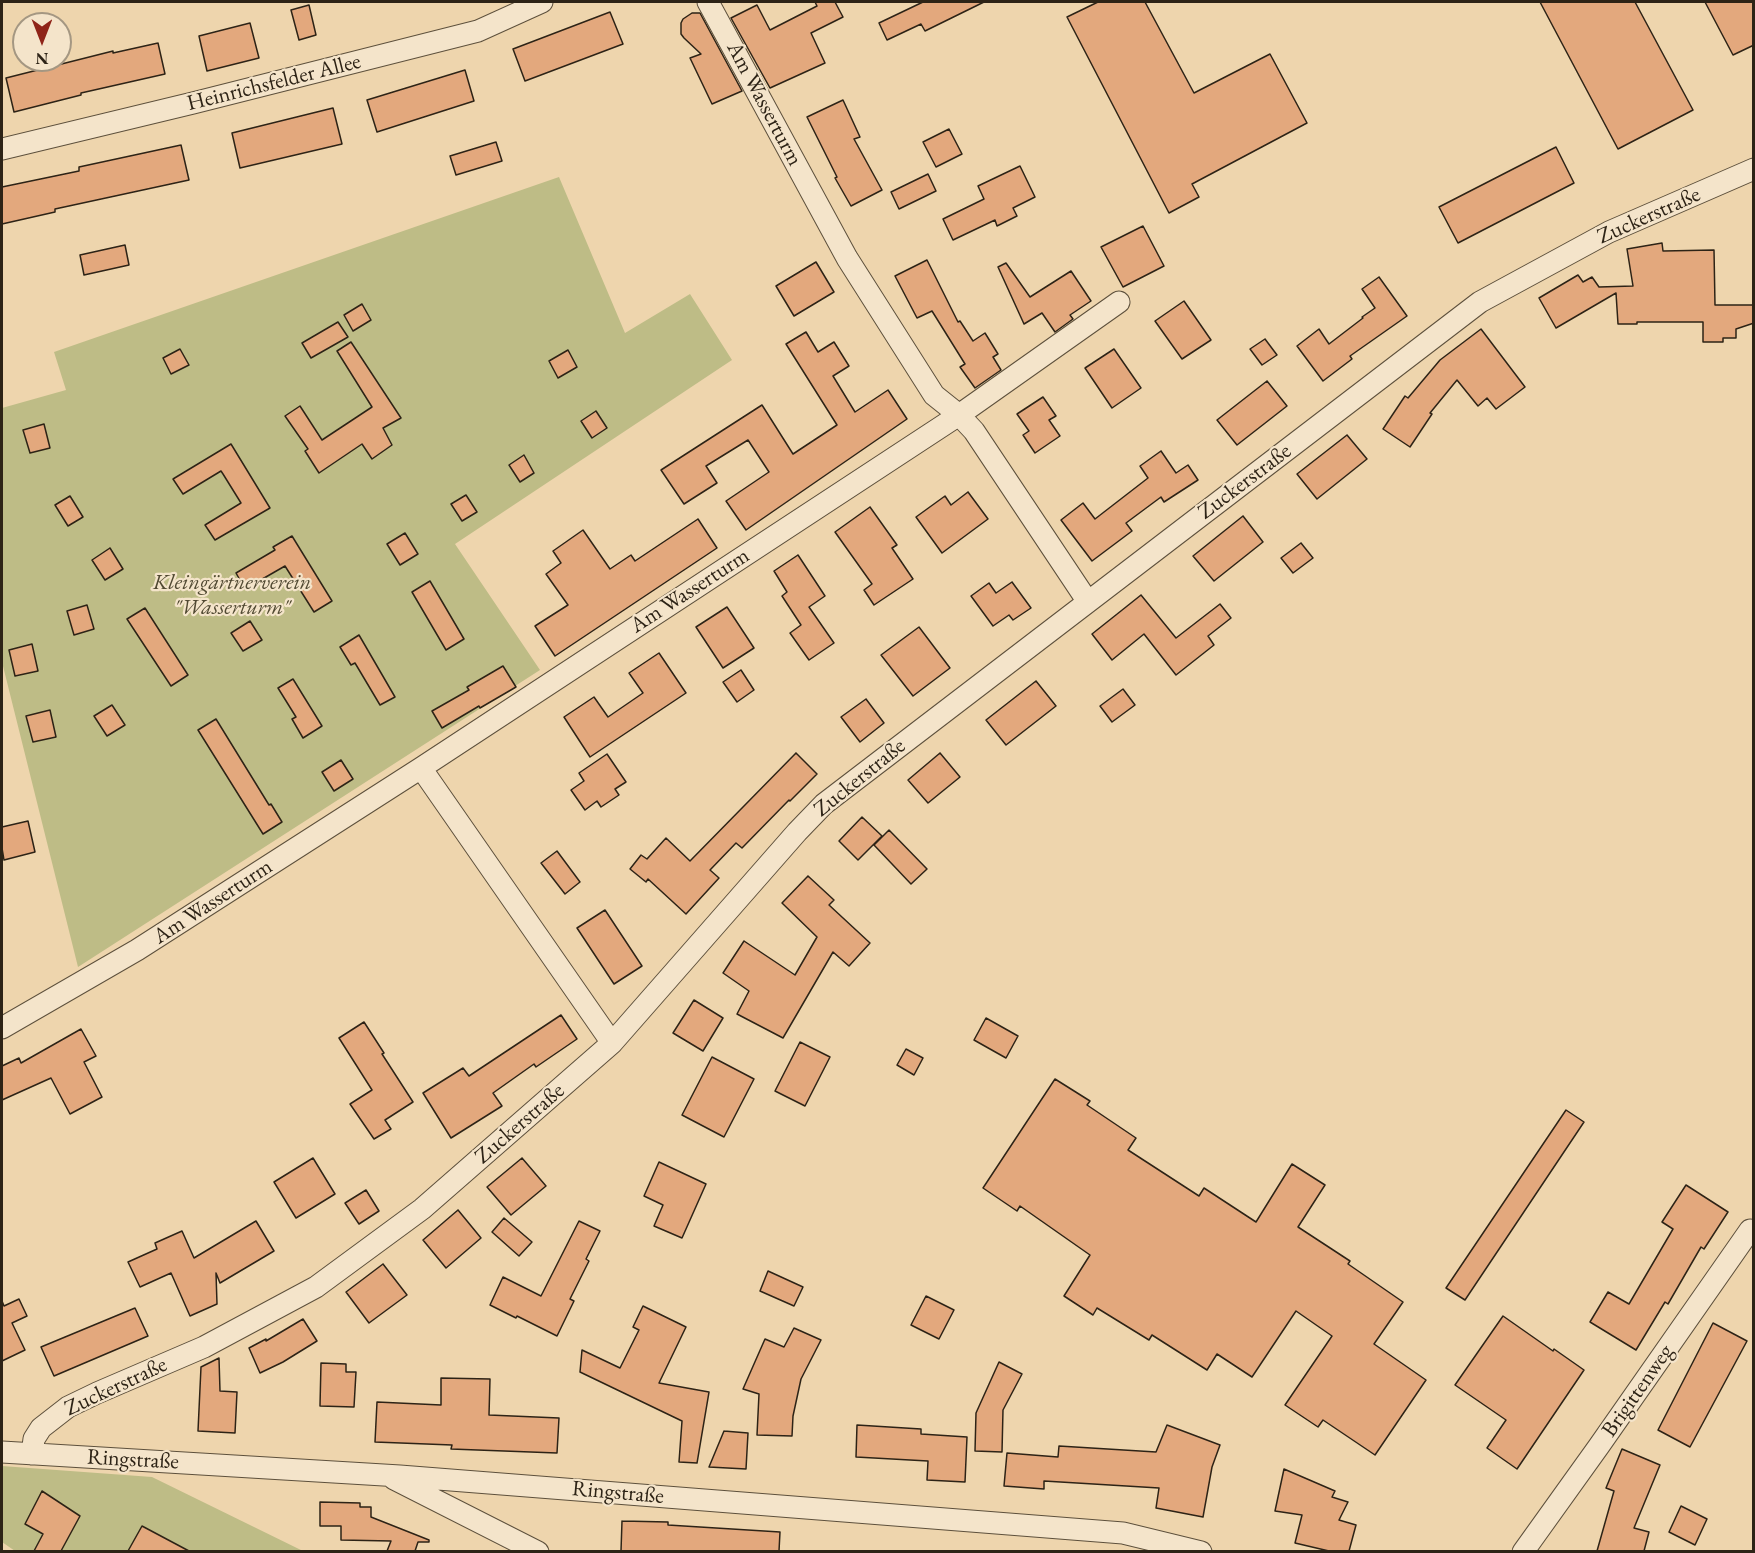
<!DOCTYPE html>
<html>
<head>
<meta charset="utf-8">
<style>
	body { margin:0 }
	#map { position:relative; width:1755px; height:1553px; overflow:hidden; background:#eed5ad; font-family:"EB Garamond",serif }
	canvas { display:block }
	.frame { position:absolute; inset:0; border:3px solid #2d2316; pointer-events:none }
	.north { position:absolute; left:12px; top:12px; width:60px; height:60px; box-sizing:border-box; background:#f4e4ca; border:2px solid #a49782; border-radius:50%; rotate:180deg; font-size:16px; font-weight:700; line-height:24px; text-align:center; color:#2d2316 }
	.north::after { content:''; display:block; margin:auto; width:21px; height:27px; background:#8f2418; clip-path:polygon(50% 0,100% 100%,50% 72%,0 100%) }
</style>
</head>
<body>
<div id="map">
<canvas width="1755" height="1553"></canvas>
<div class="frame"></div>
<div class="north">N</div>
</div>
<script>
const context = document.querySelector('canvas').getContext('2d');
context.lineJoin = 'round';
function fillPath(path, color) {
  context.fillStyle = color;
  context.fill(path, 'evenodd');
}
function poly(rows) {
  const path = new Path2D();
  for (const r of rows) {
    path.moveTo(r[0], r[1]);
    for (let i = 2; i < r.length; i += 2) path.lineTo(r[i], r[i + 1]);
  }
  return path;
}
function strokePath(path, color, width, dash) {
  context.strokeStyle = color;
  context.lineWidth = width;
  context.lineCap = dash ? 'butt' : 'round';
  context.setLineDash(dash || []);
  context.stroke(path);
}
function label(font, color, halo, rows, align = 'center') {
  context.font = font + ' "EB Garamond",serif';
  context.lineWidth = 4.5;
  context.setLineDash([]);
  context.textBaseline = 'middle';
  context.strokeStyle = halo;
  context.fillStyle = color;
  for (const [text, x, y, turn = 0] of rows) {
    context.save();
    context.translate(x, y);
    context.rotate((+turn || 0) * Math.PI / 180);
    context.textAlign = isNaN(turn) ? turn : align;
    if (halo) context.strokeText(text, 0, 0);
    context.fillText(text, 0, 0);
    context.restore();
  }
}
const green = poly([
	[559,177,625,333,690,294,732,360,455,544,540,670,78,967,2,662,2,408,66,390,54,352],
	[2,1466,152,1477,303,1551,15,1551,2,1542]
]);
const building = poly([
	[815,2,835,2,843,17,811,33,825,63,770,88,731,18,757,5,770,30,817,6,815,2],
	[923,2,984,2,925,31,921,24,887,40,879,23,923,2],
	[1098,2,1145,2,1194,93,1270,54,1307,123,1192,184,1199,197,1169,213,1067,17,1098,2],
	[1540,2,1635,2,1693,110,1618,149,1540,2],
	[1705,2,1754,2,1754,45,1733,55,1705,2],
	[309,5,316,35,299,40,291,10,309,5],
	[610,12,623,44,525,81,513,49,610,12],
	[692,13,700,13,742,91,712,104,690,58,701,54,684,38,681,34,681,23,683,19,692,13],
	[250,23,259,58,207,71,199,36,250,23],
	[158,43,165,74,81,93,81,95,14,112,6,78,113,51,113,53,158,43],
	[465,70,474,101,377,132,367,100,465,70],
	[843,100,860,137,854,139,882,190,851,206,835,178,837,177,807,117,843,100],
	[333,108,342,144,240,168,232,133,333,108],
	[949,129,962,154,936,167,923,142,949,129],
	[496,142,502,161,456,175,450,156,496,142],
	[181,145,189,180,55,209,55,212,2,224,2,187,79,171,79,167,181,145],
	[1556,147,1574,183,1458,243,1439,207,1556,147],
	[1020,166,1035,197,1013,208,1017,216,997,226,995,220,953,240,943,219,984,199,978,186,1020,166],
	[928,174,936,191,899,209,891,192,928,174],
	[1143,226,1164,266,1123,287,1101,247,1143,226],
	[1662,243,1663,251,1714,250,1715,305,1754,305,1754,323,1736,329,1736,338,1723,338,1723,342,1703,342,1703,322,1637,322,1637,324,1618,324,1616,293,1556,328,1539,298,1578,275,1583,282,1592,277,1599,287,1633,286,1627,249,1662,243],
	[125,245,129,265,84,275,80,255,125,245],
	[927,260,958,322,960,321,973,341,985,333,998,354,993,357,1001,370,975,388,960,367,965,364,932,311,917,318,895,276,927,260],
	[816,262,834,292,794,316,776,286,816,262],
	[1006,263,1030,297,1071,271,1091,301,1070,315,1073,319,1055,332,1042,313,1024,324,998,267,1006,263],
	[1379,277,1407,316,1350,356,1352,359,1323,381,1297,346,1319,329,1329,344,1363,318,1362,317,1375,308,1362,289,1379,277],
	[1184,301,1211,340,1182,359,1155,321,1184,301],
	[362,304,371,320,353,331,344,315,362,304],
	[338,322,348,337,311,358,302,343,338,322],
	[1481,329,1525,387,1496,409,1487,398,1478,406,1457,380,1430,413,1432,414,1410,447,1383,429,1405,396,1408,398,1440,360,1481,329],
	[806,332,818,352,834,342,849,366,833,376,855,412,888,390,907,419,746,530,726,501,769,472,748,440,706,466,717,483,684,504,661,470,762,405,793,454,837,425,786,344,806,332],
	[1265,339,1277,355,1262,365,1250,349,1265,339],
	[351,342,401,418,383,428,392,445,372,459,362,444,319,473,305,451,308,449,285,416,300,406,322,440,372,407,337,351,351,342],
	[180,349,189,365,171,374,163,358,180,349],
	[1114,349,1141,388,1112,408,1085,368,1114,349],
	[568,350,577,367,558,378,549,361,568,350],
	[1267,381,1287,406,1237,445,1217,420,1267,381],
	[1043,397,1056,416,1049,420,1060,436,1035,453,1023,435,1029,431,1017,414,1043,397],
	[596,411,607,428,592,438,581,421,596,411],
	[44,424,50,448,30,453,23,430,44,424],
	[1347,435,1367,459,1317,499,1297,474,1347,435],
	[231,444,270,508,215,540,205,525,241,503,223,474,221,471,183,494,173,479,231,444],
	[1161,451,1176,473,1188,465,1198,480,1164,502,1161,497,1126,523,1132,531,1092,561,1061,520,1083,503,1095,519,1148,478,1140,466,1161,451],
	[524,455,534,473,520,482,509,465,524,455],
	[968,492,988,519,942,553,916,517,945,496,951,505,968,492],
	[466,495,477,512,462,521,451,504,466,495],
	[70,496,83,517,68,526,55,505,70,496],
	[870,507,897,545,892,548,913,579,874,605,864,590,872,584,835,532,870,507],
	[1243,516,1263,542,1214,581,1193,556,1243,516],
	[698,519,717,548,555,656,535,626,568,605,546,574,561,563,553,551,583,530,610,569,631,555,635,561,698,519],
	[405,533,418,554,400,565,387,544,405,533],
	[292,536,332,601,314,612,285,566,245,589,236,573,275,550,273,547,292,536],
	[1301,543,1313,558,1293,573,1281,558,1301,543],
	[110,548,123,569,105,580,92,560,110,548],
	[798,555,825,596,809,607,834,643,809,660,790,633,801,625,782,596,787,592,774,571,798,555],
	[430,581,464,639,446,650,412,592,430,581],
	[1012,582,1031,608,1013,620,1009,615,993,626,971,596,989,583,996,593,1012,582],
	[1141,595,1176,638,1220,604,1231,618,1208,636,1214,645,1176,675,1144,634,1112,660,1092,634,1141,595],
	[87,605,94,629,74,635,67,611,87,605],
	[727,607,754,648,723,668,696,627,727,607],
	[145,608,188,675,171,686,127,619,145,608],
	[250,621,262,640,243,651,231,633,250,621],
	[919,627,950,668,913,696,881,655,919,627],
	[359,635,395,697,380,705,355,663,351,665,340,647,359,635],
	[32,644,38,671,15,676,9,650,32,644],
	[659,653,686,693,590,757,564,717,594,697,608,717,643,693,629,673,659,653],
	[503,666,516,687,480,708,479,706,442,728,432,711,469,690,467,687,503,666],
	[741,670,754,690,737,702,723,682,741,670],
	[293,679,322,726,303,738,292,719,296,717,278,688,293,679],
	[1036,681,1056,706,1006,745,986,720,1036,681],
	[1123,689,1135,705,1112,722,1100,706,1123,689],
	[866,699,884,723,860,742,841,717,866,699],
	[112,705,125,725,107,736,94,716,112,705],
	[50,710,56,737,33,742,26,716,50,710],
	[216,719,269,805,271,804,282,822,263,834,198,730,216,719],
	[796,753,817,774,790,801,789,800,742,848,736,843,710,870,719,878,686,914,648,879,646,882,630,869,641,855,647,859,666,838,690,861,796,753],
	[940,753,960,777,928,803,908,780,940,753],
	[607,754,626,782,615,789,619,795,601,807,597,801,585,810,571,790,584,781,579,773,607,754],
	[341,760,353,779,334,791,322,772,341,760],
	[862,817,882,836,858,860,839,841,862,817],
	[28,821,35,852,4,860,2,848,2,827,28,821],
	[889,830,927,869,911,884,874,845,889,830],
	[557,851,580,882,565,894,541,863,557,851],
	[808,876,834,900,829,905,870,943,849,966,833,952,783,1038,737,1014,749,991,723,973,744,941,795,975,817,937,782,903,808,876],
	[605,910,642,966,614,984,577,928,605,910],
	[694,1000,723,1018,703,1051,673,1033,694,1000],
	[561,1015,577,1039,536,1067,534,1064,493,1093,502,1106,451,1138,423,1093,463,1068,469,1076,561,1015],
	[986,1018,1018,1036,1006,1058,974,1040,986,1018],
	[364,1022,384,1053,382,1054,413,1102,385,1120,391,1129,374,1139,350,1104,372,1090,339,1038,364,1022],
	[81,1029,96,1056,84,1062,102,1097,70,1114,51,1078,2,1100,2,1066,19,1058,21,1063,81,1029],
	[800,1042,830,1057,805,1106,775,1091,800,1042],
	[906,1049,923,1058,914,1075,897,1065,906,1049],
	[712,1057,754,1079,724,1137,682,1115,712,1057],
	[1055,1079,1090,1101,1087,1105,1136,1138,1128,1150,1199,1196,1204,1188,1256,1222,1292,1164,1325,1185,1298,1227,1350,1261,1348,1264,1403,1302,1374,1344,1426,1380,1375,1455,1323,1420,1318,1427,1285,1405,1332,1336,1296,1311,1252,1377,1217,1354,1207,1370,1152,1335,1149,1340,1097,1308,1093,1315,1064,1296,1090,1255,1020,1206,1017,1211,983,1188,1055,1079],
	[1566,1110,1584,1122,1465,1300,1446,1288,1566,1110],
	[313,1158,335,1194,296,1218,274,1182,313,1158],
	[522,1158,546,1186,511,1215,487,1187,522,1158],
	[659,1162,706,1184,682,1238,654,1226,663,1205,644,1196,659,1162],
	[1686,1185,1728,1212,1704,1249,1701,1247,1668,1304,1665,1302,1636,1350,1590,1322,1608,1292,1629,1304,1673,1229,1662,1222,1686,1185],
	[366,1190,379,1211,359,1224,345,1203,366,1190],
	[458,1210,481,1238,446,1268,423,1240,458,1210],
	[504,1218,532,1242,519,1256,492,1232,504,1218],
	[256,1221,274,1251,220,1283,216,1273,217,1304,190,1316,171,1273,140,1287,128,1262,157,1249,155,1243,182,1231,194,1258,256,1221],
	[579,1221,600,1231,586,1259,589,1261,570,1299,574,1301,557,1336,517,1316,516,1318,490,1305,503,1277,541,1296,579,1221],
	[383,1264,407,1295,369,1323,346,1292,383,1264],
	[768,1271,803,1287,794,1306,760,1291,768,1271],
	[926,1296,954,1310,939,1339,911,1325,926,1296],
	[19,1299,27,1316,12,1323,25,1350,2,1361,2,1301,4,1306,19,1299],
	[643,1306,686,1327,659,1383,709,1392,697,1463,679,1462,682,1421,580,1372,582,1350,620,1368,639,1330,633,1327,643,1306],
	[135,1308,148,1336,54,1376,41,1347,135,1308],
	[1503,1316,1553,1351,1554,1349,1584,1370,1517,1469,1487,1448,1506,1420,1455,1385,1503,1316],
	[303,1319,317,1341,283,1362,260,1373,249,1348,266,1339,266,1341,303,1319],
	[1713,1323,1747,1341,1690,1447,1658,1430,1713,1323],
	[794,1328,821,1340,801,1379,793,1416,792,1436,757,1435,759,1394,743,1389,765,1339,784,1347,794,1328],
	[219,1358,220,1391,237,1392,235,1433,198,1431,201,1367,219,1358],
	[999,1362,1022,1374,1003,1410,1002,1452,975,1451,976,1413,999,1362],
	[321,1363,346,1364,346,1372,356,1372,354,1407,320,1406,321,1363],
	[441,1378,490,1379,489,1415,559,1418,557,1453,451,1449,452,1445,375,1442,377,1402,441,1405,441,1378],
	[857,1425,921,1429,921,1434,967,1437,965,1482,927,1480,928,1461,856,1457,857,1425],
	[1167,1425,1220,1445,1212,1467,1203,1517,1156,1508,1159,1488,1044,1481,1044,1489,1004,1486,1007,1453,1058,1457,1059,1446,1156,1452,1167,1425],
	[724,1431,748,1433,746,1469,709,1467,724,1431],
	[1622,1449,1660,1465,1634,1528,1649,1532,1644,1551,1597,1551,1614,1491,1606,1488,1622,1449],
	[1284,1469,1335,1491,1332,1497,1348,1502,1339,1520,1356,1525,1349,1551,1329,1551,1295,1543,1302,1515,1275,1511,1284,1469],
	[42,1491,80,1516,61,1551,34,1551,43,1534,25,1524,42,1491],
	[320,1502,360,1503,360,1507,371,1507,371,1517,429,1540,429,1542,418,1542,415,1551,387,1551,391,1541,341,1540,341,1526,320,1526,320,1502],
	[1681,1506,1707,1519,1695,1545,1669,1532,1681,1506],
	[622,1521,668,1522,668,1525,780,1532,779,1551,621,1551,622,1521],
	[142,1526,189,1551,128,1551,142,1526]
]);
const minor = poly([
	[708,2,847,258,934,395,959,415,974,431,1088,602],
	[2,149,193,103,478,31,542,2],
	[421,768,612,1043],
	[2,1028,137,950,421,768,959,415,1119,302],
	[2,1452,400,1476,1123,1533,1201,1552],
	[32,1454,34,1439,41,1428,68,1407,97,1393,204,1347,316,1287,422,1209,612,1043,797,832,824,804,1480,302,1609,232,1754,169],
	[394,1479,538,1552],
	[1523,1552,1599,1446,1750,1230]
]);
const streetNames = [
	["Heinrichsfelder Allee",274,83,-14],
	["Am Wasserturm",764,104,62],
	["Zuckerstraße",1649,216,-24],
	["Zuckerstraße",1245,482,-37],
	["Am Wasserturm",690,591,-33],
	["Zuckerstraße",860,778,-39],
	["Am Wasserturm",213,902,-33],
	["Zuckerstraße",520,1124,-41],
	["Zuckerstraße",116,1387,-25],
	["Brigittenweg",1638,1391,-55],
	["Ringstraße",133,1460,3],
	["Ringstraße",618,1493,5]
];
const parkNames = [
	["Kleingärtnerverein",232,583],
	["\"Wasserturm\"",232,608]
];
fillPath(green, '#bebc86');
fillPath(building, '#e3a87d');
strokePath(building, '#2d2316', 1.5);
strokePath(minor, '#5d503c', 23);
strokePath(minor, '#f4e4ca', 21);
label('22px', '#2d2316', '#f4e4ca', streetNames);
label('italic 22px', '#514932', '#f4e4ca', parkNames);
</script>
</body>
</html>
